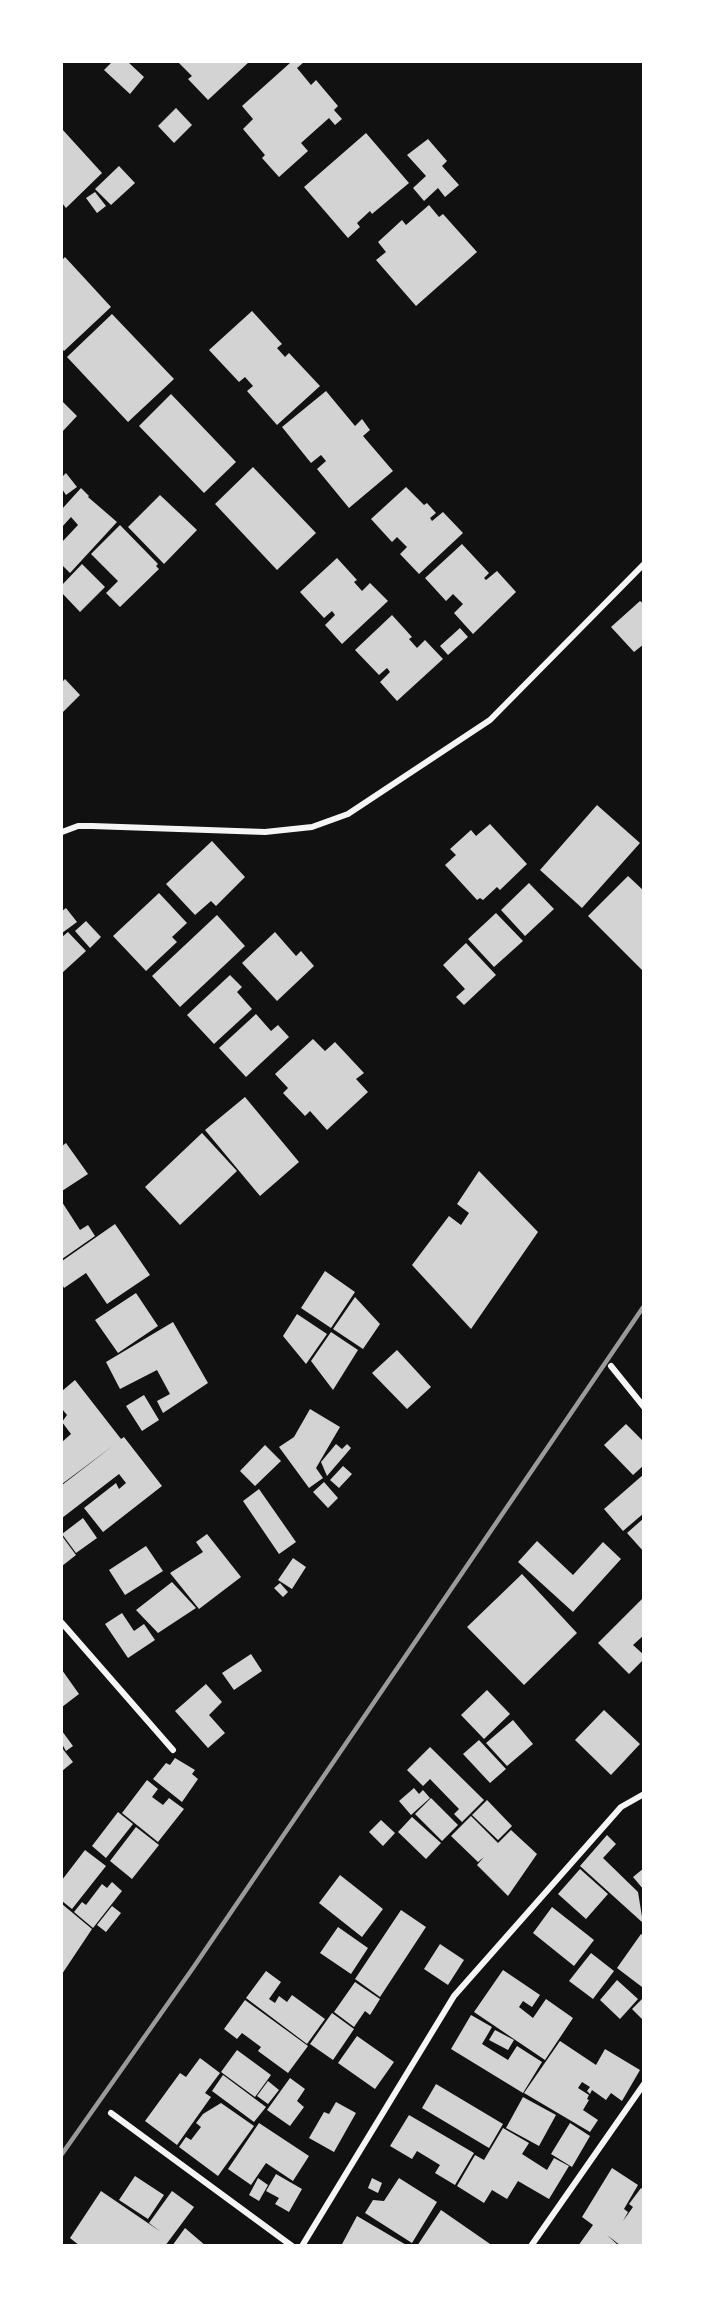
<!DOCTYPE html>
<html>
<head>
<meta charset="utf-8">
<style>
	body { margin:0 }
	#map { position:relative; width:705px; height:2307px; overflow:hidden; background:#111; font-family:"DejaVu Sans",sans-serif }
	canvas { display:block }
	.frame { position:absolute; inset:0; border:63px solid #fff; pointer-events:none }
</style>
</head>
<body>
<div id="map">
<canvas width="705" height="2307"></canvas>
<div class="frame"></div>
</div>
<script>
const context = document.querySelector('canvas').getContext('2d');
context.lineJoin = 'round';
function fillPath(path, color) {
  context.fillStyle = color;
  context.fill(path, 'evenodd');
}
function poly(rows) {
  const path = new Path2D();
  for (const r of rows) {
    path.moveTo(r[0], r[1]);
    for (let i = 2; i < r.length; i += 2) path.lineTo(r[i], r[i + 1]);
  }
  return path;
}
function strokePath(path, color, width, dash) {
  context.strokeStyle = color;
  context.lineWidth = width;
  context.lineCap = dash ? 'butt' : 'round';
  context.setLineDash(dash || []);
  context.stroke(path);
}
const building = poly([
	[112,62,128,62,144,77,130,94,104,70],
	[178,62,249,62,208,100,188,79,192,76],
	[288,62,304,62,297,68,311,85,316,80,338,106,334,110,342,119,335,125,329,118,301,143,308,151,279,177,262,158,265,155,243,129,253,119,242,106,290,63],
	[176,108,192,125,174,143,158,126],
	[62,129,102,173,66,208,62,203],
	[366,133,409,183,372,214,370,211,357,223,360,227,348,238,304,187],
	[428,139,447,161,442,166,459,185,445,197,438,188,424,201,413,188,426,176,407,155],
	[119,166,135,183,111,205,95,189],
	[95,192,106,206,97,213,86,198],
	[429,205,439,217,443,214,477,252,416,306,376,260,386,252,378,242,402,220,406,225],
	[65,257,111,307,64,351,62,349,62,260],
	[252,311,282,344,277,348,285,357,289,353,320,386,277,425,247,391,253,386,245,377,239,382,209,350],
	[112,314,174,379,128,422,67,357],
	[326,391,355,426,362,419,370,430,363,436,393,471,349,508,317,469,326,461,321,455,311,463,282,427],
	[171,394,236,462,204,493,139,426],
	[62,401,77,416,62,432],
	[253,467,316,533,277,570,215,504],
	[66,473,77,487,66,495,62,489,62,477],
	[406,487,424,505,427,503,436,513,430,518,432,521,443,512,463,533,419,574,400,554,407,547,397,537,392,542,371,519],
	[81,488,89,496,88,497,117,522,70,573,62,565,62,542,78,525,71,517,62,527,62,509],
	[160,495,197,530,164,564,128,527],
	[120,525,158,564,156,566,159,569,120,607,106,593,118,581,91,554],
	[462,544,489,573,484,578,486,580,497,571,516,592,473,634,454,613,463,604,453,594,446,601,425,578],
	[337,558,357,580,354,582,362,591,370,583,388,601,342,644,325,625,335,615,332,611,324,618,300,592],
	[82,564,105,587,80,612,62,593,62,585],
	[640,601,644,604,644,644,634,652,611,627],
	[392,615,412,637,409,639,417,648,425,640,443,659,397,701,380,682,390,672,387,668,379,675,355,650],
	[460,628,468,637,448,655,440,646],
	[65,679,80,695,62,713,62,682],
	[597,805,640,843,582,908,540,870],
	[490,824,527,864,500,890,497,887,483,900,480,898,477,900,445,865,456,855,450,849,471,830,476,836],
	[212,841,245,877,216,906,211,901,195,915,166,884],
	[628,876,644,891,644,972,588,916],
	[529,883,554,909,525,936,501,910],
	[159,893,187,923,172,937,177,942,146,971,113,936],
	[66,908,77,922,62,933,62,911],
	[496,913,523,941,494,967,468,939],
	[217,915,245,946,180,1007,152,976],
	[86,921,101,937,90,948,75,931],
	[68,932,86,951,62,973,62,937],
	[275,932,296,956,301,951,314,966,277,1001,242,963],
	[466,943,496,975,464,1005,456,997,465,989,443,965],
	[230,975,242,987,237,992,252,1009,214,1044,187,1015],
	[256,1014,271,1031,278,1025,289,1037,246,1077,219,1048],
	[313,1039,325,1051,335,1042,364,1073,356,1079,368,1092,327,1130,310,1111,305,1116,283,1093,288,1088,275,1074],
	[245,1097,299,1162,260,1196,205,1130],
	[202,1133,237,1171,180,1225,145,1187],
	[66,1143,88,1174,62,1191,62,1146],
	[479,1171,538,1232,471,1329,412,1265,449,1216,461,1225,469,1213,457,1204],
	[62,1202,80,1230,88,1225,95,1236,62,1259],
	[115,1224,150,1275,107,1304,86,1273,64,1288,62,1284,62,1261],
	[325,1271,355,1292,331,1328,301,1308],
	[136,1293,158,1326,118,1353,95,1320],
	[355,1297,380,1324,363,1349,333,1329],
	[297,1314,327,1334,306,1364,283,1336],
	[173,1322,208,1383,163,1413,157,1401,170,1394,157,1370,120,1389,106,1362],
	[331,1332,358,1350,333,1390,311,1361],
	[397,1350,431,1387,407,1409,372,1373],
	[75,1380,121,1439,124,1437,162,1486,103,1532,84,1508,116,1483,119,1489,126,1483,119,1474,62,1518,62,1485,114,1445,62,1484,62,1442,71,1434,62,1422,67,1415,62,1409,62,1391],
	[144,1395,159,1420,142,1431,126,1406],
	[310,1409,340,1427,316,1468,323,1478,309,1488,279,1447,294,1437],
	[626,1424,644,1442,644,1465,633,1475,604,1445],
	[336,1444,342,1449,347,1444,351,1448,327,1476,321,1462],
	[265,1445,281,1461,255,1486,240,1471],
	[343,1466,352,1474,339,1488,330,1480],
	[644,1474,644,1513,623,1531,604,1509],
	[324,1482,338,1498,328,1508,313,1492],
	[259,1489,296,1542,279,1554,243,1501],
	[83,1518,97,1538,76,1553,62,1534],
	[644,1518,644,1552,627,1533],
	[207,1534,241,1577,199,1609,170,1573,203,1552,196,1542],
	[62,1536,76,1555,62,1566],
	[537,1541,573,1575,603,1542,621,1559,573,1612,518,1562],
	[146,1546,163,1571,125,1595,109,1570],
	[293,1558,306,1567,292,1589,278,1580],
	[522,1574,577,1633,524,1685,467,1627],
	[172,1582,196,1608,158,1633,136,1610],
	[280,1583,288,1592,283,1597,274,1588],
	[644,1597,644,1635,633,1645,644,1655,644,1659,629,1674,598,1643],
	[122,1613,134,1631,144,1624,155,1640,128,1658,105,1624],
	[251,1654,262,1671,234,1690,222,1673],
	[62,1670,79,1694,62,1707],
	[206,1684,222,1702,209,1715,225,1733,208,1748,175,1711],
	[487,1690,510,1714,484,1739,461,1715],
	[604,1710,640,1744,611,1775,575,1740],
	[513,1720,533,1744,507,1766,486,1743],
	[62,1731,73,1746,66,1751,62,1744],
	[479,1740,506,1769,490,1783,463,1754],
	[430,1747,484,1800,462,1822,454,1814,459,1809,430,1779,423,1786,407,1770],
	[62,1748,73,1762,62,1771],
	[175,1758,195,1770,192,1774,198,1779,182,1802,153,1779,166,1763,170,1765],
	[147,1780,158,1789,152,1797,163,1805,169,1798,184,1809,158,1842,122,1813],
	[414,1788,419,1794,423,1790,430,1798,411,1815,399,1801],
	[431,1798,458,1825,442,1841,415,1814],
	[487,1800,512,1826,498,1840,472,1815],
	[118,1812,133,1824,106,1858,92,1846],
	[471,1816,498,1843,511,1830,537,1854,508,1896,477,1865,484,1857,478,1862,451,1836],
	[412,1817,441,1843,426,1859,398,1832],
	[381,1820,395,1833,383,1846,369,1832],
	[136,1827,159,1845,132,1879,110,1861],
	[607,1835,616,1844,603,1858,638,1892,643,1923,580,1866],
	[85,1850,106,1866,72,1909,62,1901,62,1880],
	[644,1868,644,1890,633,1877],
	[580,1869,608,1894,586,1919,558,1894],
	[340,1875,383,1909,362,1937,319,1903],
	[112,1882,122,1891,93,1928,74,1912,82,1902,86,1905,102,1884,107,1888],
	[62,1904,92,1929,62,1974],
	[112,1906,121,1913,106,1932,97,1925],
	[552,1907,594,1940,574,1966,533,1933],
	[401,1910,426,1927,380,1997,355,1979],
	[338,1927,368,1948,351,1974,320,1953],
	[641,1934,644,1936,642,1987,617,1968],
	[440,1944,464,1960,448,1985,424,1969],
	[591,1953,614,1971,593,1999,569,1981],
	[503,1970,540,1995,532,2007,523,2001,519,2007,533,2018,546,1999,573,2018,545,2060,474,2012],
	[266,1971,281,1982,269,1999,275,2003,279,1996,287,2002,292,1995,325,2019,307,2044,246,1998],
	[617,1980,638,1999,620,2019,600,2000],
	[355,1982,380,1999,370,2015,365,2011,354,2027,334,2012],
	[644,1997,644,2021,632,2009],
	[245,2000,308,2046,288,2073,258,2051,261,2047,242,2033,237,2039,224,2029],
	[332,2013,354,2029,333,2060,310,2044],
	[471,2015,492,2027,482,2044,508,2060,517,2046,542,2062,523,2093,451,2049],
	[495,2030,514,2040,508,2050,489,2040],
	[357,2036,394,2062,375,2089,338,2063],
	[560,2041,596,2065,605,2049,640,2070,622,2101,611,2093,606,2100,592,2090,590,2094,587,2091,590,2087,582,2082,578,2088,589,2095,587,2099,589,2100,583,2110,598,2120,590,2132,524,2093],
	[237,2050,271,2075,255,2097,221,2072],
	[200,2058,220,2073,205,2093,211,2097,177,2145,145,2121,180,2073,186,2077],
	[223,2075,266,2107,254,2122,212,2091],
	[290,2078,305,2089,297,2101,304,2107,290,2126,267,2110],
	[268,2081,279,2090,268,2104,257,2096],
	[436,2084,503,2124,489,2148,422,2108],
	[523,2097,556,2115,539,2146,506,2128],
	[336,2102,356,2113,334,2152,309,2138,324,2112,329,2114],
	[221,2103,254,2126,218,2176,179,2147,186,2137,191,2140,201,2127,196,2123,203,2114],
	[409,2115,474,2153,455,2185,435,2173,440,2165,417,2151,412,2159,390,2146],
	[259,2123,309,2156,293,2181,266,2163,251,2185,228,2169],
	[570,2123,590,2136,572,2167,551,2154],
	[503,2128,529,2143,522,2154,547,2170,554,2158,569,2166,549,2199,518,2181,507,2199,492,2190,484,2203,457,2186,475,2155,484,2160],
	[612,2168,638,2185,624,2209,628,2212,623,2221,633,2207,629,2204,641,2188,644,2190,644,2246,621,2246,607,2235,619,2246,578,2246,593,2225,582,2217],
	[276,2174,302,2189,289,2212,275,2204,279,2198,266,2191],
	[135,2176,164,2195,148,2219,119,2200],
	[258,2178,268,2185,259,2201,249,2195],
	[372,2178,382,2183,378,2193,368,2188],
	[399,2178,437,2202,412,2243,365,2213,373,2200,384,2201],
	[101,2191,161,2232,149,2223,172,2191,194,2207,165,2246,80,2246,70,2238],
	[441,2210,493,2246,417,2246],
	[357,2216,408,2246,341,2246],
	[185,2228,206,2246,172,2246]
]);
const minor = poly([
	[62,832,78,826,92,826,265,832,312,827,348,814,490,720,644,564],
	[611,1366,644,1407],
	[62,1623,173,1750],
	[111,2113,292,2246],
	[302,2246,454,1996,621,1807,644,1794],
	[531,2246,644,2084]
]);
const rail = poly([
	[62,2154,193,1968,644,1306]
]);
fillPath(building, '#d3d3d3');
strokePath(minor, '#f5f5f5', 6);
strokePath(rail, '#9a9a9a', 4.5);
</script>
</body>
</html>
